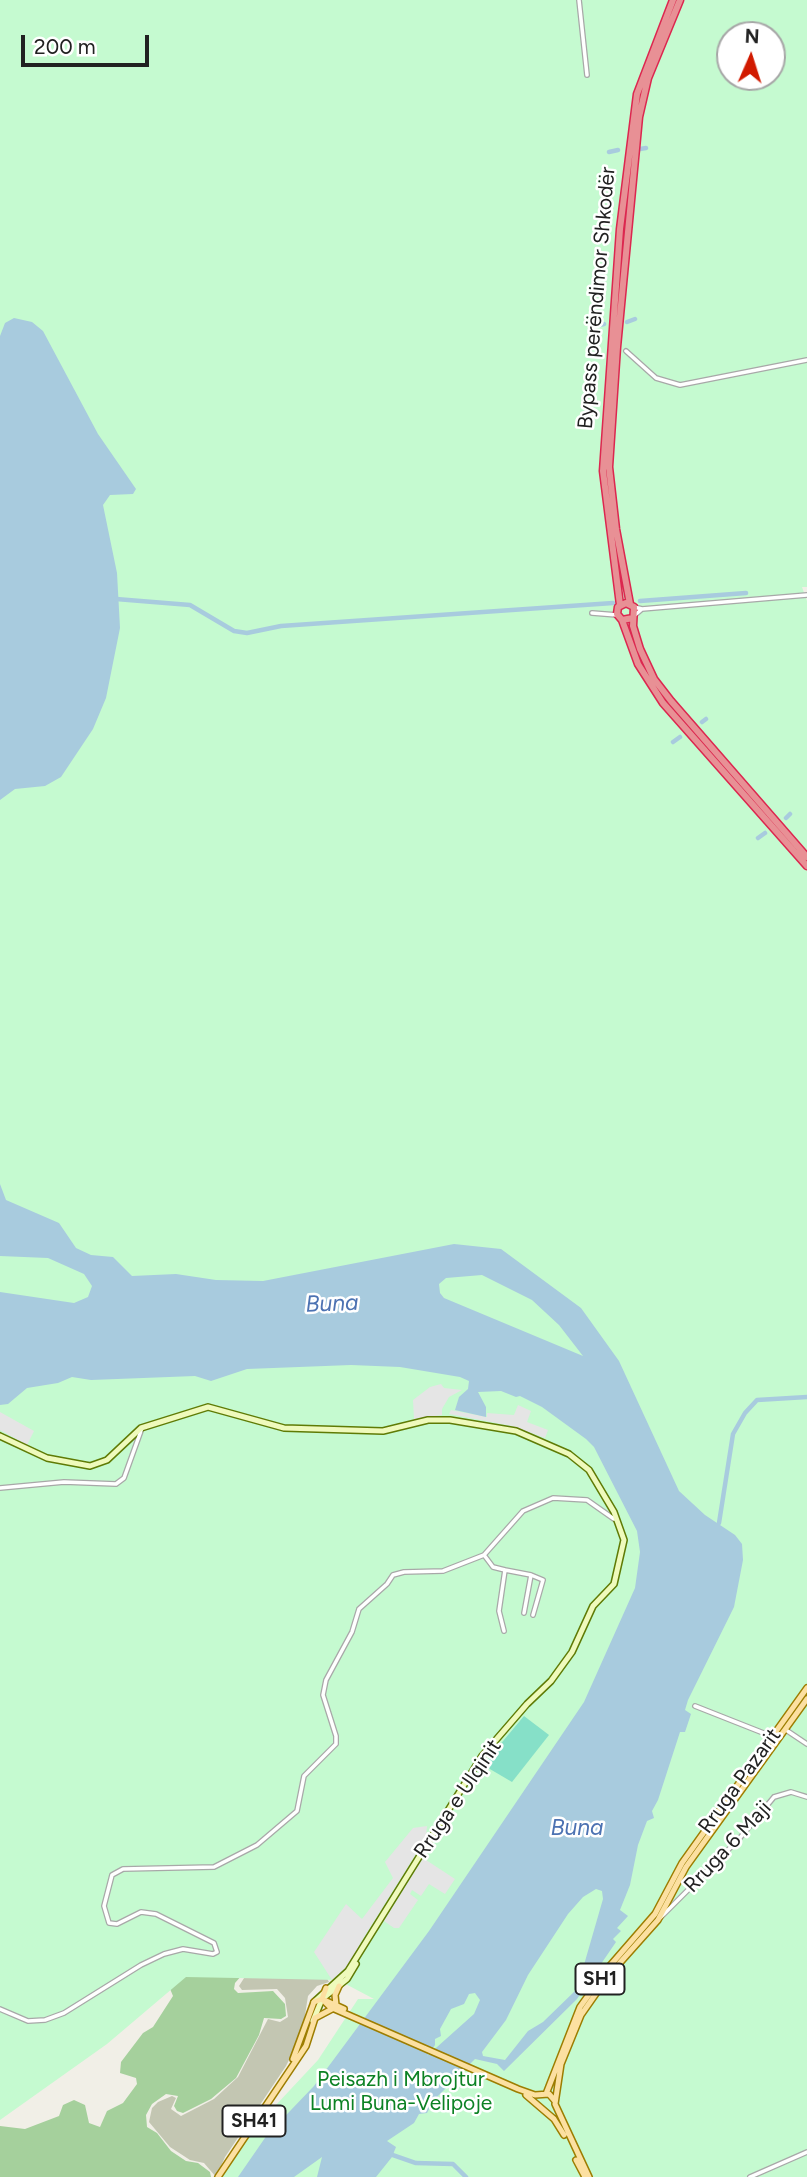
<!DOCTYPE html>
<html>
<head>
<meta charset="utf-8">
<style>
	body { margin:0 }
	#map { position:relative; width:807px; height:2177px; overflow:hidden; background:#f1efe7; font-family:Figtree,sans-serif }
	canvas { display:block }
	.north { position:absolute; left:716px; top:21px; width:70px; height:70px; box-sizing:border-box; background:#fff; border:2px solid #a6a6a6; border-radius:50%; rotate:3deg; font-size:19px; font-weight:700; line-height:28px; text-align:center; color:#212121 }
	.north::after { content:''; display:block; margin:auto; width:24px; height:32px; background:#d11a00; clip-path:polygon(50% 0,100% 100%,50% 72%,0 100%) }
	.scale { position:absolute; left:21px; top:35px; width:128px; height:32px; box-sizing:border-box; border:4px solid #212121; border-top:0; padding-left:9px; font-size:21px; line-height:24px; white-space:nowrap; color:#212121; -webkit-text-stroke:5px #fff; paint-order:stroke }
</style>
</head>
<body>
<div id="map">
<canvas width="807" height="2177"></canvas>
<div class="north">N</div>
<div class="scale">200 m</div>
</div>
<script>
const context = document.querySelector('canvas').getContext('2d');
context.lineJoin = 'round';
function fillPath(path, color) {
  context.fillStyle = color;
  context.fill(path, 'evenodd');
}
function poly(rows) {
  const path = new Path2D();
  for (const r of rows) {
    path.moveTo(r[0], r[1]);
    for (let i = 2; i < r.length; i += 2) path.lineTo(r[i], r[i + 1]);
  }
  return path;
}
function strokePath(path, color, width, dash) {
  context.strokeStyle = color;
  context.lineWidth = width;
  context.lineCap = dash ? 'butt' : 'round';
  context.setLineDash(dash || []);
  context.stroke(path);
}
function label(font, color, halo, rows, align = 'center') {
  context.font = font + ' Figtree,sans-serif';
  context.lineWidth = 5;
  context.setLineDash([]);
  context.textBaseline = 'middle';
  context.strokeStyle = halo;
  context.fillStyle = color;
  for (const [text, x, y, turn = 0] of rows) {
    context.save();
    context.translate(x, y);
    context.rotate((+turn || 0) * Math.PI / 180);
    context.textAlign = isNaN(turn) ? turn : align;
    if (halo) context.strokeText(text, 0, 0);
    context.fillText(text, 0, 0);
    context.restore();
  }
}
const construction = poly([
	[323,1971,329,1982,317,1986,308,1996,302,2034,286,2066,225,2157,216,2177,204,2163,190,2160,170,2147,149,2122,152,2108,158,2102,172,2096,176,2098,171,2109,181,2116,214,2099,238,2077,268,2019,280,2022,288,2017,285,1998,277,1989,242,1990,239,1986,246,1975]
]);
const forest = poly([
	[164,1974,243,1974,235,1983,234,1989,238,1993,273,1991,285,2004,286,2016,281,2019,264,2018,259,2035,236,2078,211,2099,183,2113,177,2111,174,2106,178,2096,166,2094,152,2104,146,2115,147,2127,157,2133,171,2151,186,2161,198,2163,210,2172,211,2177,0,2177,0,2126,25,2129,59,2116,63,2105,74,2100,85,2105,89,2123,100,2127,107,2111,123,2103,137,2084,136,2078,120,2073,121,2062,143,2033,153,2027,173,1996]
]);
const park = poly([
	[0,0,807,0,807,587,802,587,807,601,807,2177,219,2177,247,2136,318,2060,358,1999,374,1999,338,1980,186,1977,107,2044,0,2120],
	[730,35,772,35,772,77,730,77]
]);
const pitch = poly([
	[524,1716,549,1735,512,1782,483,1765]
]);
const parking = poly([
	[441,1384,444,1388,462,1390,449,1397,442,1409,442,1415,414,1419,413,1400,430,1387],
	[518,1405,531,1411,527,1422,548,1430,545,1438,512,1426,449,1414,451,1410,487,1417,487,1413,514,1415],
	[0,1412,34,1431,27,1445,0,1430],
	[427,1826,426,1838,361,1942,351,1963,332,1980,314,1952,346,1904,362,1919,393,1878,385,1862,413,1828],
	[423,1858,455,1879,445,1894,429,1884,421,1896,412,1890,410,1894,418,1900,399,1928,394,1928,384,1921]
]);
const water = poly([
	[14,318,32,322,43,331,98,434,136,489,133,494,110,495,103,505,117,573,120,628,106,698,93,729,61,777,45,786,15,789,0,800,0,336,5,323],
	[0,1184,6,1200,59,1223,76,1248,91,1255,113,1257,132,1276,176,1274,216,1280,263,1281,454,1244,501,1249,581,1308,619,1361,679,1491,705,1515,735,1535,742,1544,743,1560,734,1607,688,1700,685,1710,691,1714,685,1732,680,1732,658,1800,652,1811,654,1818,647,1821,638,1845,630,1885,620,1910,628,1916,617,1928,621,1931,613,1939,616,1942,577,1999,504,2071,497,2064,475,2059,433,2101,427,2113,419,2114,414,2123,387,2141,396,2147,392,2157,376,2177,317,2177,322,2157,294,2177,238,2177,267,2135,314,2086,429,1931,584,1702,635,1588,640,1552,637,1531,594,1447,586,1439,542,1407,520,1396,516,1397,501,1391,478,1392,486,1407,486,1417,455,1410,459,1397,468,1389,469,1381,460,1377,400,1367,351,1365,247,1369,211,1381,195,1376,91,1380,72,1377,58,1383,27,1388,8,1404,0,1405,0,1292,74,1303,88,1297,92,1286,84,1274,48,1258,0,1256],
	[482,1275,532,1300,559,1325,583,1356,444,1298,440,1293,439,1284,446,1278],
	[596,1889,602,1891,603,1899,577,1989,543,2022,528,2031,505,2060,483,2056,482,2052,506,2020,528,1975,568,1914,583,1897],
	[475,1993,480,2000,474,2014,427,2056,435,2045,435,2039,441,2036,440,2029,451,2009,464,2004,469,1994]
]);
const canal = poly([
	[640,149,646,148],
	[609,152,618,150],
	[627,322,635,319],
	[595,326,604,324],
	[116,599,190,605,234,631,247,633,281,626,613,603],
	[640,601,746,593],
	[702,722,706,719],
	[673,742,680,737],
	[786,818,790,814],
	[758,838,765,833],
	[719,1523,733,1434,745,1413,757,1400,807,1397],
	[393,2155,416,2163,453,2164,466,2177]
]);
const street = poly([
	[579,0,587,75],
	[626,351,656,378,680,385,807,360],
	[634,607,642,609,635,615],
	[642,609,807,595],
	[592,613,617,615],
	[0,1488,64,1482,116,1484,124,1478,142,1428],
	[484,1555,493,1567,505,1570],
	[524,1613,531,1575,543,1580,533,1615],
	[504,1631,499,1611,505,1570,531,1575],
	[695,1706,771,1736],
	[786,1730,807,1744],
	[659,1919,739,1839,774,1797,791,1792,807,1797],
	[0,2009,28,2021,45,2020,64,2013,141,1965,164,1954,183,1949,213,1954,217,1952,214,1943,156,1914,141,1912,117,1924,109,1923,104,1906,112,1875,123,1869,214,1867,257,1845,297,1811,304,1776,336,1744,336,1736,323,1695,326,1680,352,1632,359,1609,387,1584,393,1575,404,1572,443,1571,484,1555,523,1511,553,1498,587,1500,614,1519],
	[750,2177,807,2152]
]);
const secondary = poly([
	[0,1436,47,1458,90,1466,107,1460,141,1428,208,1407,284,1428,383,1431,428,1420,450,1420,516,1431,569,1454,589,1470,614,1512,624,1540,614,1584,593,1606,572,1652,551,1681,527,1704,482,1756,348,1971,314,2002],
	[313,2021,322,1999,347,1979,356,1964]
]);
const primary = poly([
	[326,1988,322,1999,330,2007,518,2089,535,2095,549,2094,555,2101],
	[336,2005,335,1995,339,1986],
	[293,2059,314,2002,322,1999,344,2009],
	[546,2094,580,2007,608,1968,655,1914,682,1863,807,1688],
	[526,2095,554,2119,564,2135],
	[576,2160,585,2177],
	[218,2177,306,2046,315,2018,332,2009],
	[589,2177,555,2104,561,2064,581,2015,609,1975,658,1920,686,1867,807,1699]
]);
const highway = poly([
	[630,604,616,529,609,467,617,347,639,117,648,78,680,0],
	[620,605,603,471,620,229,637,94,673,0],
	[633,618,622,620,617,614,618,607,626,603,634,607,633,626,640,649,654,679,671,701,807,857],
	[622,620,638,664,663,703,807,866]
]);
const shields = [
	[600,1979,49],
	[254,2121,63]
];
const shieldNames = [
	["SH1",600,1979],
	["SH41",254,2121]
];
const streetNames = [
	["Bypass perëndimor Shkodër",597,298,-85],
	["Rruga Pazarit",740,1781,-54],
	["Rruga e Ulqinit",458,1799,-56],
	["Rruga 6 Maji",728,1847,-47]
];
const parkNames = [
	["Peisazh i Mbrojtur",401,2080],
	["Lumi Buna-Velipoje",401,2104]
];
const waterNames = [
	["Buna",332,1304,-2],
	["Buna",577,1828]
];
fillPath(construction, '#c3c6b2');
fillPath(forest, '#a5d09c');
fillPath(park, '#c5fad0');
fillPath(pitch, '#86e0c8');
fillPath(parking, '#e5e5e5');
fillPath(water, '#a8cbde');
strokePath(canal, '#a8cbde', 4.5);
strokePath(street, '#a8a8a8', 6);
strokePath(secondary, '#5f7b05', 8);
strokePath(primary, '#9d7d00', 8);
strokePath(highway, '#dc274f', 9);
strokePath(street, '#fff', 3.5);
strokePath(secondary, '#effabc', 5);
strokePath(primary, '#fce0a1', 5);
strokePath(highway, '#e89095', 6);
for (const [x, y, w] of shields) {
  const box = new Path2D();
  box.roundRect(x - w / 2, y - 15.5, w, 31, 5);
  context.fillStyle = '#fff';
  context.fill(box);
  strokePath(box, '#212121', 2);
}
label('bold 19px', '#212121', null, shieldNames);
label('21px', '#212121', '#fff', streetNames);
label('21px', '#0c8224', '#fff', parkNames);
label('italic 23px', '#4c72b2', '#fff', waterNames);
</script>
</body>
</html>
